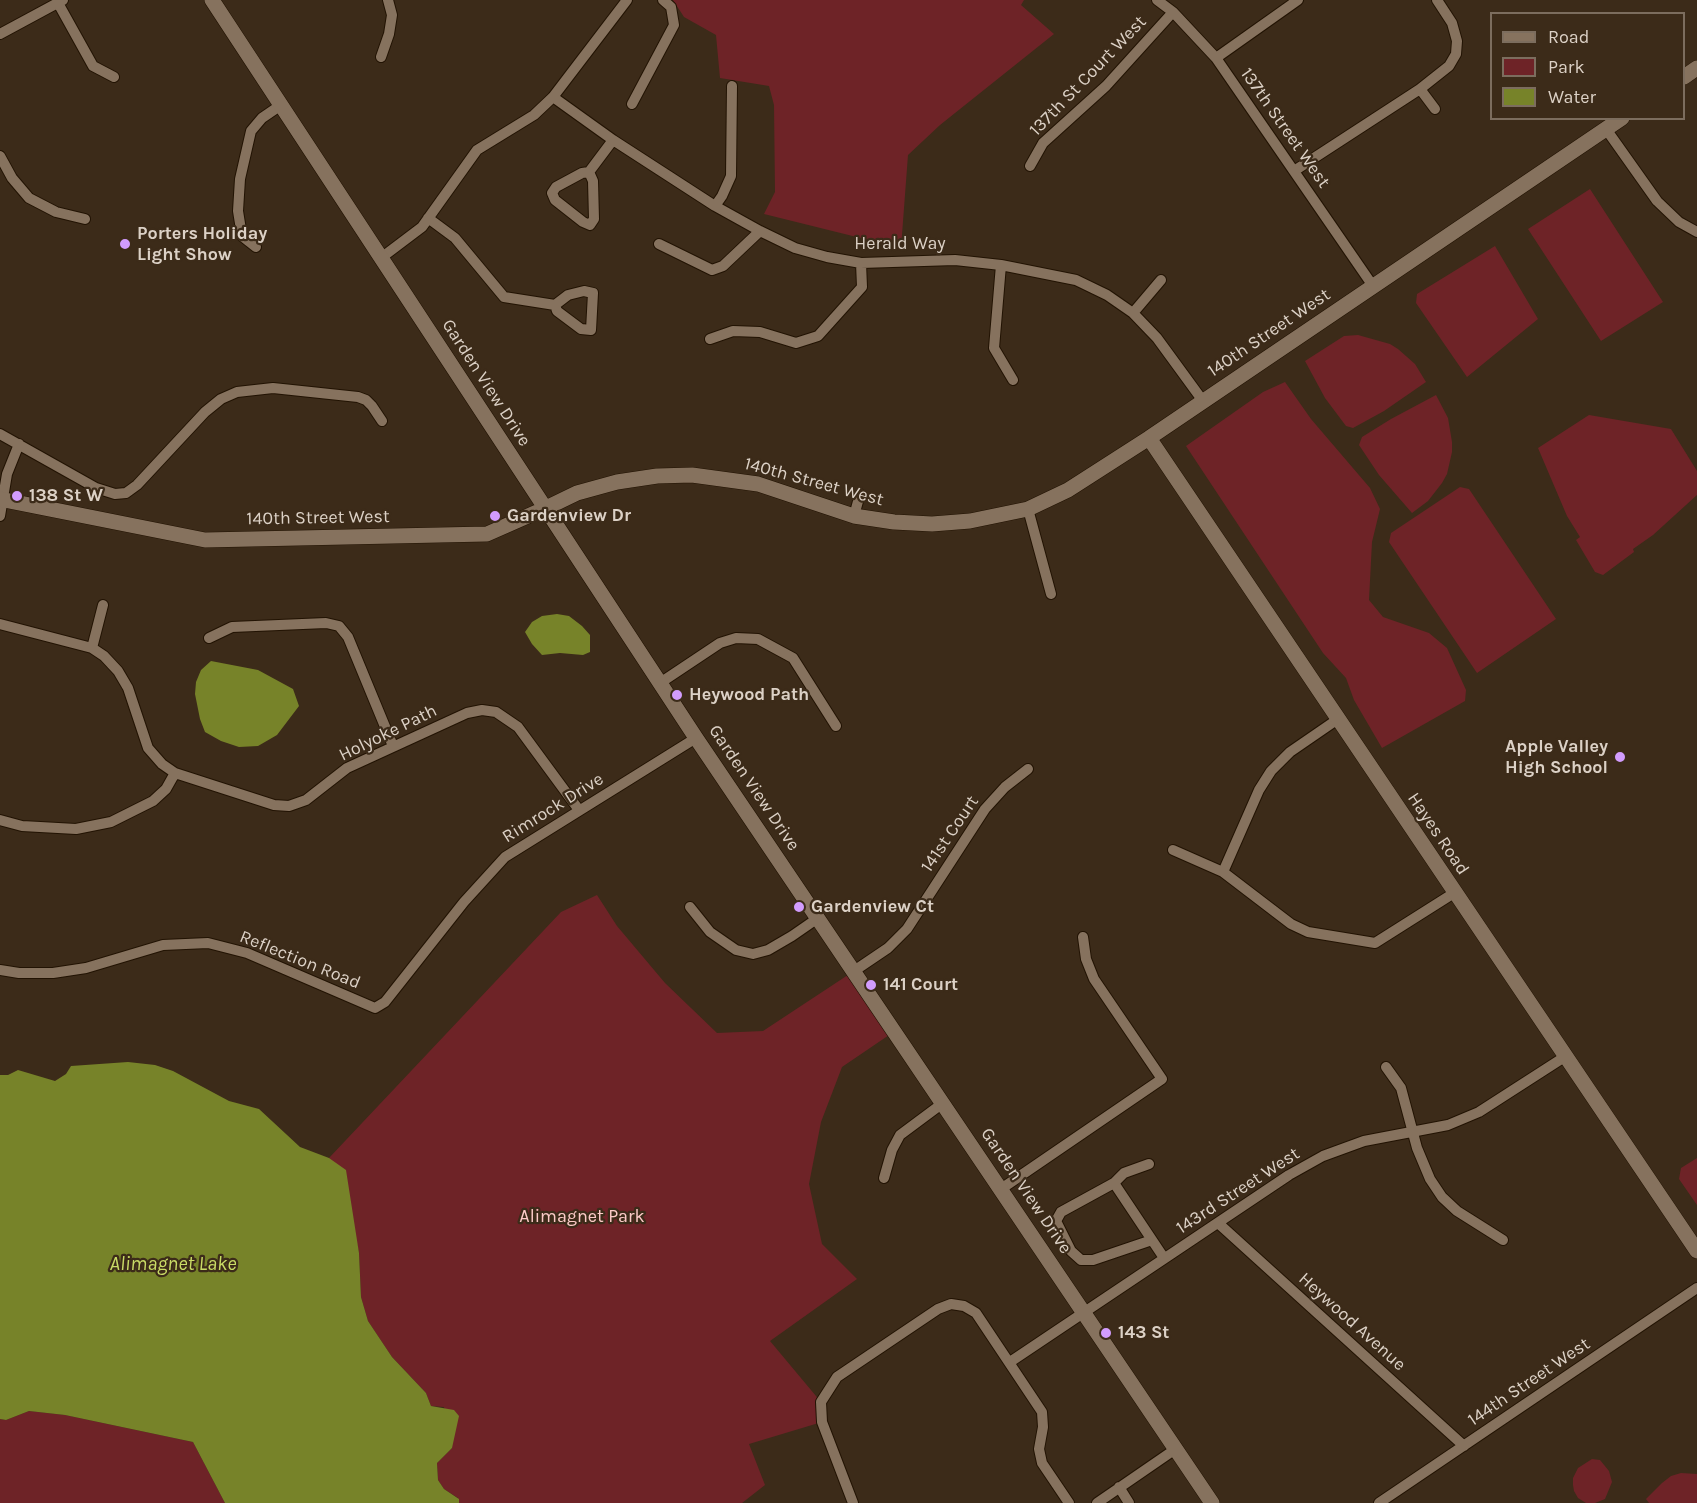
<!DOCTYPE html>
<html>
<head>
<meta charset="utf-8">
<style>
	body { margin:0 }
	#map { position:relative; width:1697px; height:1503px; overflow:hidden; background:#3c2b19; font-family:Karla,sans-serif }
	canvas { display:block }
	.legend { position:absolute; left:1490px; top:12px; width:195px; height:108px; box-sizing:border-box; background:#3c2b19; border:2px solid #7c6d5e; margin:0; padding:8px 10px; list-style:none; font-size:18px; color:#dcd1c6 }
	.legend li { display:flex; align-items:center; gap:12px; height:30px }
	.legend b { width:30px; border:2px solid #7c6d5e }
</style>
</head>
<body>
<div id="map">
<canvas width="1697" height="1503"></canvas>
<ul class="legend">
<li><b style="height:8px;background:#86725e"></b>Road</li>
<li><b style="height:16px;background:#6e2327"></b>Park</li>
<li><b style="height:16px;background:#778329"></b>Water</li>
</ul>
</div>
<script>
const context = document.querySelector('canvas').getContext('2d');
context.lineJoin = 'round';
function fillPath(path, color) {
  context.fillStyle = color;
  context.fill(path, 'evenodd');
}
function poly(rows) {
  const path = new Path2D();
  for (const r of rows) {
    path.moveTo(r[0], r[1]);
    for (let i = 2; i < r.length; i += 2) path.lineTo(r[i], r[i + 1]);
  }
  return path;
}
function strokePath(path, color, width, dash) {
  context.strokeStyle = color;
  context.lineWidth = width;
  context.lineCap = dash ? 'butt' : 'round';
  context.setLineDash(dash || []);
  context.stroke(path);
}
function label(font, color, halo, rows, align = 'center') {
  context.font = font + ' Karla,sans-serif';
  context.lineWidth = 4.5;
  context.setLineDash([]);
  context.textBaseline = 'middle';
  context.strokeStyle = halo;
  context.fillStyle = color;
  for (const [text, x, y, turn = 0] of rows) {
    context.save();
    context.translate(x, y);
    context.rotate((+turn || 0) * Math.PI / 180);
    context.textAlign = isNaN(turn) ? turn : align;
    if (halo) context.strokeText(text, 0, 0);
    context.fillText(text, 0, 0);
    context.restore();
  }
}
const green = poly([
	[673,0,1024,0,1021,5,1054,34,940,125,908,155,901,248,764,214,775,192,774,105,769,86,720,78,716,35,684,17],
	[1590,189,1663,302,1601,341,1528,229],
	[1495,246,1538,319,1467,377,1416,303,1417,294],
	[1358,335,1390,344,1398,349,1415,364,1426,382,1384,411,1353,428,1346,426,1325,398,1305,361,1344,336],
	[1285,382,1311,419,1370,488,1380,509,1372,542,1369,600,1383,617,1429,633,1447,648,1466,690,1465,701,1382,748,1354,700,1346,678,1323,653,1186,446,1263,392],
	[1436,395,1448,418,1452,442,1452,452,1447,474,1442,483,1428,501,1412,513,1379,475,1359,445,1362,437,1391,419],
	[1589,415,1671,429,1697,471,1697,495,1653,535,1633,549,1634,552,1603,575,1595,572,1576,540,1580,537,1567,516,1538,448],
	[1460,487,1469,489,1556,619,1477,673,1389,542,1391,533],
	[597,895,617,926,665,983,717,1033,763,1031,854,971,895,1031,842,1067,821,1122,809,1184,822,1244,857,1279,770,1341,821,1402,822,1422,749,1444,765,1485,742,1503,459,1503,458,1498,444,1489,438,1480,437,1463,452,1448,444,1407,431,1406,426,1393,392,1357,368,1321,361,1297,359,1253,354,1230,329,1158,561,912],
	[1697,1158,1697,1205,1679,1179,1681,1168],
	[29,1411,65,1415,193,1442,225,1503,0,1503,0,1419,6,1420],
	[1592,1459,1600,1460,1609,1471,1612,1482,1605,1499,1595,1503,1586,1503,1578,1498,1574,1491,1573,1485,1573,1478,1578,1468],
	[1681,1473,1697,1474,1697,1503,1649,1503,1646,1499,1662,1483,1671,1476]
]);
const water = poly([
	[557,614,569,616,582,626,590,635,590,652,583,655,560,653,542,655,532,644,525,632,532,622,542,616],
	[211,661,258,670,293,689,299,706,277,735,258,746,239,747,221,741,205,732,200,719,195,694,196,682,201,670],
	[128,1062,155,1065,173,1071,229,1101,259,1109,300,1147,329,1158,346,1170,359,1253,361,1297,368,1321,392,1357,426,1393,431,1406,454,1410,459,1416,452,1448,437,1463,438,1480,444,1489,459,1499,459,1503,225,1503,193,1442,65,1415,29,1411,6,1420,0,1419,0,1075,8,1075,18,1070,55,1081,66,1074,71,1066]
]);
const street = poly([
	[1157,0,1173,12,1216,58,1373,286],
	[58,3,93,66,114,77],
	[0,34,63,0],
	[381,57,389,34,392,15,388,0],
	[1216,58,1298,0],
	[1420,89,1435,109],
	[553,97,613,140,715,206,760,231,795,248,827,257,861,263,955,260,1001,265,1076,280,1107,295,1133,313,1157,338,1203,401],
	[632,104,674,25,671,7,663,0],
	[1606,129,1657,201,1679,222,1697,232],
	[0,156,12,178,29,198,56,212,85,219],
	[1030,166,1043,143,1106,86,1173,12],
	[1294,171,1420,89,1449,66,1456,54,1457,41,1452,23,1437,0],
	[589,172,593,181,594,219,590,225,583,222,555,200,552,193,556,187,582,173,589,172,613,140],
	[715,206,722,196,731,176,732,86],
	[428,218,455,238,504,297,555,305,568,295,584,291,593,293,591,330,581,329,557,311,555,305],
	[659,244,712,270,723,266,760,231],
	[256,247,242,236,238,211,240,179,251,131,262,118,281,105],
	[381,258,422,227,477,150,534,115,553,97,627,0],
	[1001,265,994,348,1013,380],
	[1133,313,1161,280],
	[710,339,733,331,760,332,796,343,818,336,862,287,861,263],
	[0,434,96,488,115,494,126,493,137,485,205,412,221,399,237,392,273,388,358,397,366,400,372,406,382,421],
	[1028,509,1051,594],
	[0,516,7,474,19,444],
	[854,516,860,494],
	[0,624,92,648,104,656,118,671,128,688,148,748,162,764,175,773,274,805,289,806,306,800,347,768,467,713,482,710,496,712,518,727,579,810],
	[209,638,232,627,326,623,339,626,348,637,393,746],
	[92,648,103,605],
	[660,683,720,643,736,638,758,639,793,658,836,726],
	[0,820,22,826,76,829,111,822,153,801,166,789,175,773],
	[1173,850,1223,872,1291,924,1308,932,1375,943,1454,893],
	[1223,872,1259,790,1271,771,1290,752,1338,719],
	[690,907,710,932,736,950,753,954,768,950,792,936,818,918],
	[0,970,19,973,53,973,86,968,163,945,208,943,247,953,375,1008,385,1002,464,902,505,857,696,738],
	[854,971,888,948,907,929,985,809,1005,787,1028,769],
	[1386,1067,1401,1088,1417,1148,1430,1179,1442,1197,1457,1211,1503,1240],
	[1149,1164,1124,1173,1114,1183,1061,1212,1056,1221,1071,1251,1081,1260,1093,1260,1152,1240],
	[884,1178,892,1150,900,1135,943,1103],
	[1114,1183,1164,1258],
	[1001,1189,1162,1079,1094,979,1086,959,1083,937],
	[1218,1223,1464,1446],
	[1010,1362,1289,1175,1323,1156,1364,1141,1448,1125,1479,1112,1566,1056],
	[1119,1487,1129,1503],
	[853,1503,822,1422,821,1402,837,1377,938,1309,951,1304,964,1306,976,1313,1042,1412,1043,1427,1039,1449,1042,1463,1069,1503],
	[1097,1503,1177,1448],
	[1379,1503,1697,1288]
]);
const secondary = poly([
	[212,0,696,738,1212,1503],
	[1684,77,1697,68],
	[1149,438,1697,1251],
	[0,499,205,540,487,534,546,508,577,493,617,482,657,476,692,475,758,484,854,516,894,522,932,524,970,521,1028,509,1068,490,1149,438,1622,118]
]);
const markers = [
	[125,244,6,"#d29cfd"],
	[17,496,6,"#d29cfd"],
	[495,516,6,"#d29cfd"],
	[677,695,6,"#d29cfd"],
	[1620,757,6,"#d29cfd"],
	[799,907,6,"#d29cfd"],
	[871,985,6,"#d29cfd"],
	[1106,1333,6,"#d29cfd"]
];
const streetNames = [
	["137th St Court West",1088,76,-46],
	["137th Street West",1285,128,55],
	["Herald Way",900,244],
	["140th Street West",1269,333,-34],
	["Garden View Drive",486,383,57],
	["140th Street West",814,482,15],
	["140th Street West",318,518,-1],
	["Holyoke Path",388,733,-26],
	["Garden View Drive",754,788,56],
	["Rimrock Drive",553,808,-32],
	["141st Court",950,834,-56],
	["Hayes Road",1438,834,56],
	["Reflection Road",300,960,22],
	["Garden View Drive",1026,1191,56],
	["143rd Street West",1238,1191,-33],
	["Heywood Avenue",1352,1322,42],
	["144th Street West",1529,1382,-34]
];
const poiNames = [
	["Porters Holiday",137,234],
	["Light Show",137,255],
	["138 St W",29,496],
	["Gardenview Dr",507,516],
	["Heywood Path",689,695],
	["Apple Valley",1608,747,"right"],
	["High School",1608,768,"right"],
	["Gardenview Ct",811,907],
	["141 Court",883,985],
	["143 St",1118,1333]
];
const parkNames = [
	["Alimagnet Park",582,1217]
];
const waterNames = [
	["Alimagnet Lake",173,1264]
];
fillPath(green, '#6e2327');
fillPath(water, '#778329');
strokePath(street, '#221303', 12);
strokePath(secondary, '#221303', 16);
strokePath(street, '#86725e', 10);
strokePath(secondary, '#86725e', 15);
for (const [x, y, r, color] of markers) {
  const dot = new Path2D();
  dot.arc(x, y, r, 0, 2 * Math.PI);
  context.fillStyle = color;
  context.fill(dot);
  strokePath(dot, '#3c2b19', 2);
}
label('18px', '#dcd1c6', '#3c2b19', streetNames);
label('bold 18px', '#dcd1c6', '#3c2b19', poiNames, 'left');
label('18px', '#fdcbc8', '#3c2b19', parkNames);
label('italic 20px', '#c9db66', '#3c2b19', waterNames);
</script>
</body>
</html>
